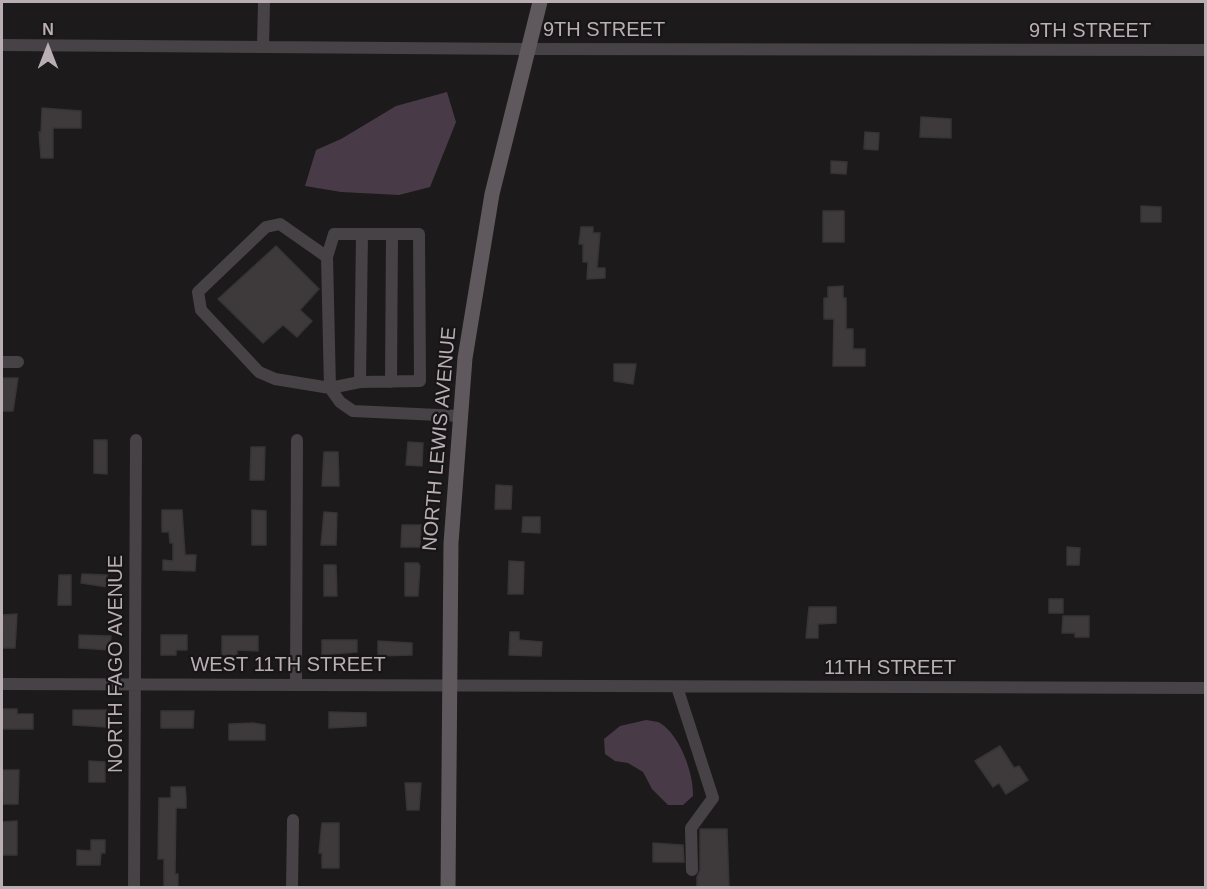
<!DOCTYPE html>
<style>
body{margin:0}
#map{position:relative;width:1207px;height:889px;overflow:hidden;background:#1c1a1a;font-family:Arial,sans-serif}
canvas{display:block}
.frame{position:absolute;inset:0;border:3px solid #baaeb5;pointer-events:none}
.north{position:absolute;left:18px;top:18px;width:60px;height:60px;-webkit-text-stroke:4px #171515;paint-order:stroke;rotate:0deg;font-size:16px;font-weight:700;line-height:24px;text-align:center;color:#baaeb5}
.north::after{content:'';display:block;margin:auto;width:21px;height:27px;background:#baaeb5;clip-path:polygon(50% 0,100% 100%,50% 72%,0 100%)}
</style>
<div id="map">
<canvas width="1207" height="889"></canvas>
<div class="frame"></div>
<div class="north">N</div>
</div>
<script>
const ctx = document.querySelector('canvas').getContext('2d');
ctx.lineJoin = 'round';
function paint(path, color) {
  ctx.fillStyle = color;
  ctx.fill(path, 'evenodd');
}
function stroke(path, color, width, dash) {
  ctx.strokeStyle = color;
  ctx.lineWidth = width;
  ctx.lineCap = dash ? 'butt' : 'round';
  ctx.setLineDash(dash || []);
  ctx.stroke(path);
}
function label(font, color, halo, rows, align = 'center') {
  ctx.font = font + ' Arial,sans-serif';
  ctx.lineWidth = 4.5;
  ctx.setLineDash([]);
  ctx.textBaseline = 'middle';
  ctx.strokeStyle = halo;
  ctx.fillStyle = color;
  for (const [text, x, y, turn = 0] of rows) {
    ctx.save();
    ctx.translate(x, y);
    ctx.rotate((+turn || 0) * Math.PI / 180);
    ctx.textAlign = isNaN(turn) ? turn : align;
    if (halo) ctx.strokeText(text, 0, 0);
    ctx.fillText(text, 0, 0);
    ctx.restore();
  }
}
paint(new Path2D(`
 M 447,92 L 456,122 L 430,187 L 399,195 L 341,192 L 305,186 L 316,150 L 341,139 L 396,106 Z
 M 646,720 C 650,721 657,721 660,723 C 680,735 694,774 693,796 L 683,805 L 668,805 L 652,789 L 643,772 L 628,763 L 615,761 L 605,754 L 604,739 L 620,726 Z`), '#493a48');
const building = new Path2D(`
 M 42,108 L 81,111 L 81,128 L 53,128 L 53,158 L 41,158 L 39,132 L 41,132 Z
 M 921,117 L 951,119 L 951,138 L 920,137 Z
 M 865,132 L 879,133 L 878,150 L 864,149 Z
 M 831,161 L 847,162 L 846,174 L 831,173 Z
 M 1141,206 L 1161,207 L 1161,222 L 1141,222 Z
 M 823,211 L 844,211 L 844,242 L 823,242 Z
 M 581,227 L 593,227 L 593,233 L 600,233 L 597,268 L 605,268 L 605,278 L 587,279 L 588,262 L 583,262 L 583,244 L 579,244 Z
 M 276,246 L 319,289 L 300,310 L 312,321 L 297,337 L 283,325 L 263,343 L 218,299 Z
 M 843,286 L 843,298 L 846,298 L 846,329 L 853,329 L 853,349 L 865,349 L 865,366 L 833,366 L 834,319 L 824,319 L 824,298 L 828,298 L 828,287 Z
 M 614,364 L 636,364 L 633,384 L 614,381 Z
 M 2,378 L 18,378 L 13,411 L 2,411 Z
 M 94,440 L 107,440 L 107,474 L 94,473 Z
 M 408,442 L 423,443 L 422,466 L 406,465 Z
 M 251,447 L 265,447 L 264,480 L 250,480 Z
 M 324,452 L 338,452 L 339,486 L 322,486 Z
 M 496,485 L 512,486 L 511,509 L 495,509 Z
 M 162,510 L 182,510 L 185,555 L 196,555 L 195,571 L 163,570 L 163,560 L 173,561 L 173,543 L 170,543 L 169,532 L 162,532 Z
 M 252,510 L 266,511 L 266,545 L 252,545 Z
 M 324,512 L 337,513 L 336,545 L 321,545 Z
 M 523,517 L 540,517 L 540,533 L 522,532 Z
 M 402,525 L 421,525 L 420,547 L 401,547 Z
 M 1067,547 L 1080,548 L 1079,565 L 1067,565 Z
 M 509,561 L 524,562 L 523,594 L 508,594 Z
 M 405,563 L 418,563 L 420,566 L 418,596 L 405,596 Z
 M 324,565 L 336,565 L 337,596 L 324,596 Z
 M 82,574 L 107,575 L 107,587 L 81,583 Z
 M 59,575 L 71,575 L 71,605 L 58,605 Z
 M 1049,599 L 1063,599 L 1063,613 L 1049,613 Z
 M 809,607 L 836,607 L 836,623 L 818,624 L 818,638 L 806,638 Z
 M 17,614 L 15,648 L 3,648 L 2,615 Z
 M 1063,616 L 1089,616 L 1089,637 L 1075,637 L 1075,633 L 1062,633 Z
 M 510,632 L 519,632 L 519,640 L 542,642 L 541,656 L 509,655 Z
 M 79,635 L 111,636 L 110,650 L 79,648 Z
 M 161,635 L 187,635 L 187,650 L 176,650 L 176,655 L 161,655 Z
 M 222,636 L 258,636 L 258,651 L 237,650 L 237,655 L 222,655 Z
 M 322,640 L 357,640 L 357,652 L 322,655 Z
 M 378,641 L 412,643 L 412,655 L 378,656 Z
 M 2,709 L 17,709 L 17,714 L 33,714 L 33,729 L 2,729 Z
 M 73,710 L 106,710 L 106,727 L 73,725 Z
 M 161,711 L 194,711 L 193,728 L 161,728 Z
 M 329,712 L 366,713 L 366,726 L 329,728 Z
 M 253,723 L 265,725 L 265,740 L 229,740 L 229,724 Z
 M 1000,746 L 1014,768 L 1019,766 L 1028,780 L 1006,794 L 999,783 L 993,787 L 975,761 Z
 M 89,761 L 105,762 L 105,782 L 89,782 Z
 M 2,770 L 19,770 L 18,804 L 3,804 Z
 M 405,783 L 421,783 L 419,810 L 407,810 Z
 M 171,787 L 185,787 L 186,796 L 186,808 L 176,808 L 175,874 L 178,874 L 178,888 L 164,888 L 164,859 L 158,859 L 159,798 L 171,798 Z
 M 17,821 L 17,855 L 2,855 L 2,822 Z
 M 322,823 L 339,823 L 339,868 L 322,868 L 322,853 L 319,853 Z
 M 700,829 L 727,829 L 729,888 L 697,888 L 697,877 L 700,870 Z
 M 91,840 L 105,840 L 105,853 L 101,853 L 100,865 L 77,865 L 77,850 L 91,851 Z
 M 653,843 L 683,845 L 684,862 L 653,862 Z`);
paint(building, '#3e3a3c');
stroke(building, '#373435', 1.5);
stroke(new Path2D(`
 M 2,45 L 528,49 L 1206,50
 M 263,47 L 264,2
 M 334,234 L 419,234 L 420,381 L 360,382 L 330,388 L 327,257 Z
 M 327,257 L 280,224 L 266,227 L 198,292 L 201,310 L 259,372 L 275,379 L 330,388 L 340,402 L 353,411 L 460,416
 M 2,362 L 18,362
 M 360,382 L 362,234
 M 391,382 L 392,234
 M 2,684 L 1206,688
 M 296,684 L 297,440
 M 677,687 L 713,798 L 691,828 L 692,870
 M 134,888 L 136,440
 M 292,888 L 293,820`), '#474245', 12);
stroke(new Path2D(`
 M 448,888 L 451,543 L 465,358 L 492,194 L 540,2`), '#5f585c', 15);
label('20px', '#baaeb5', '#171515', [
 ["9TH STREET",604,30],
 ["9TH STREET",1090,31],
 ["NORTH LEWIS AVENUE",440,439,-85],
 ["NORTH FAGO AVENUE",116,664,-90],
 ["WEST 11TH STREET",288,665],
 ["11TH STREET",890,668]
]);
</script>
